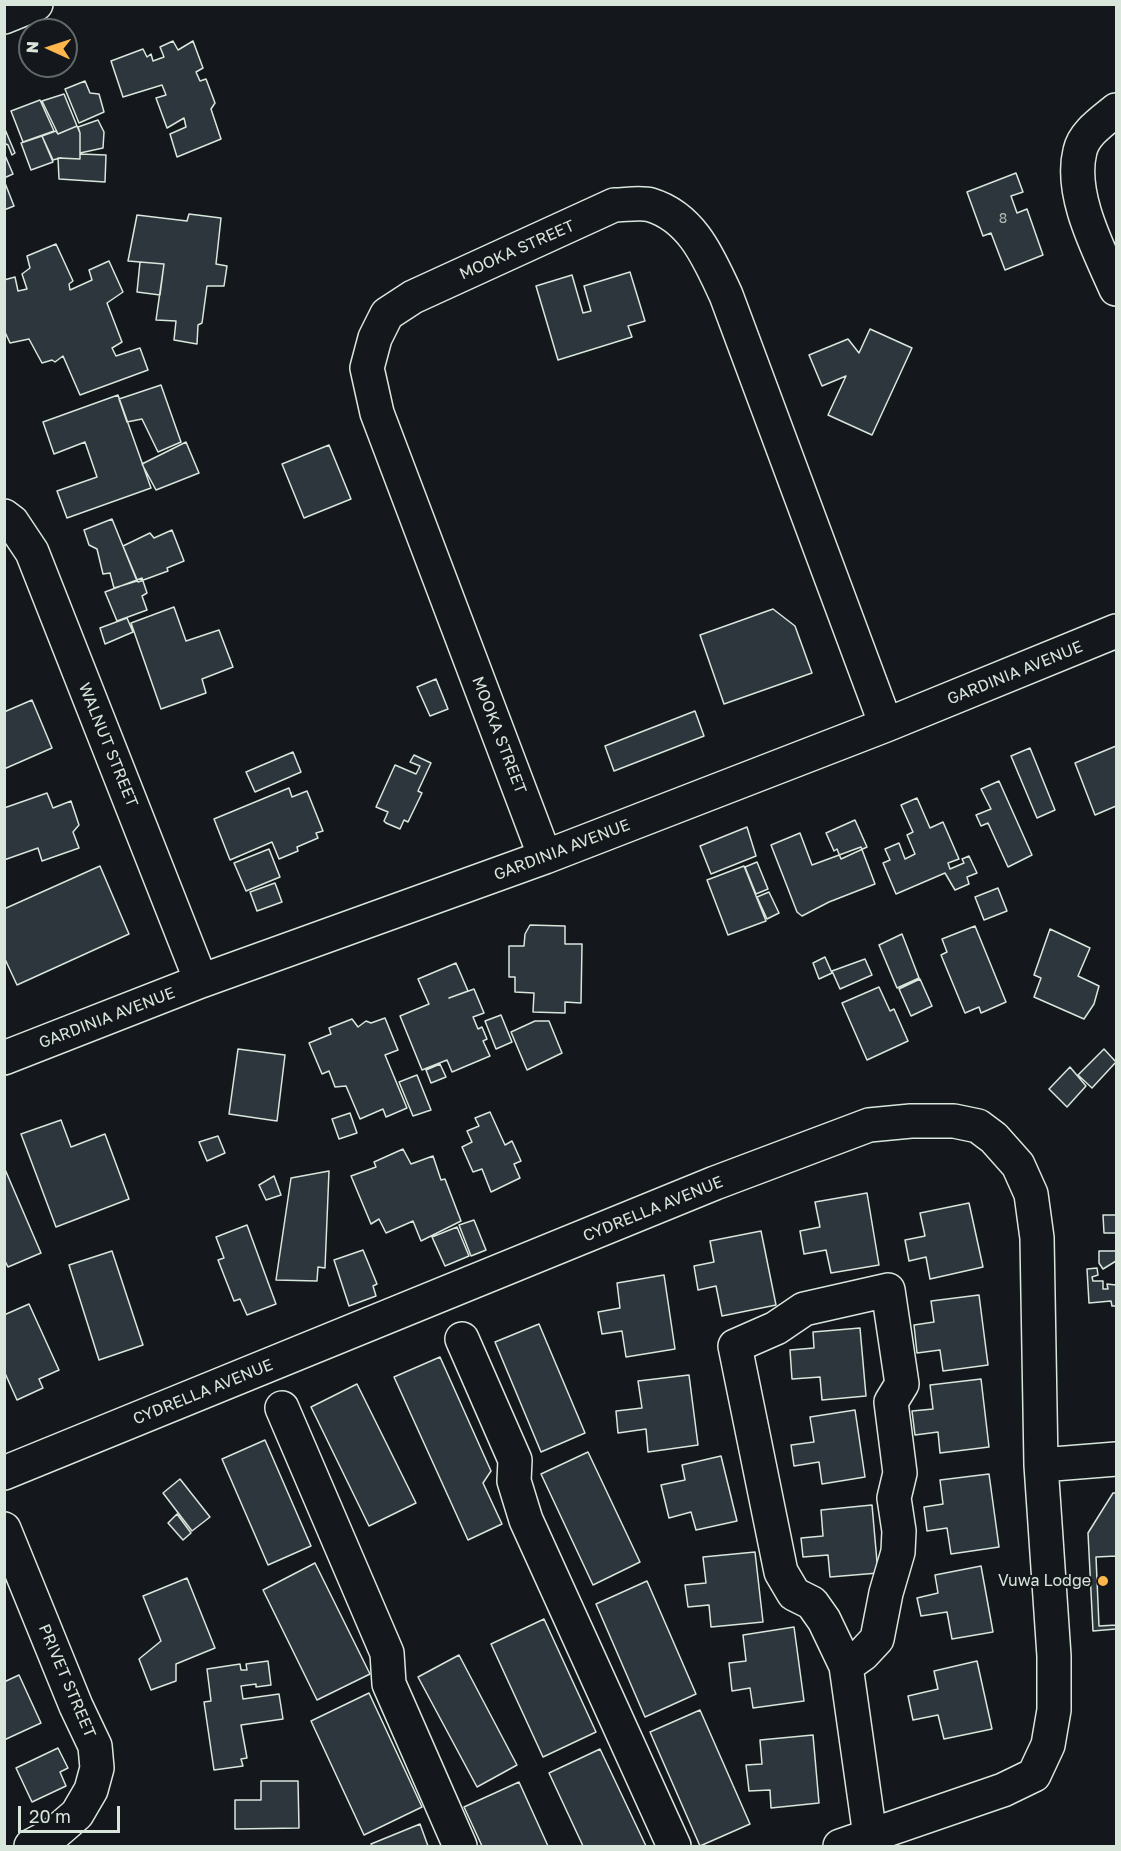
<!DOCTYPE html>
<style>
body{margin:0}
#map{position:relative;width:1121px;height:1851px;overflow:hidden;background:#14181c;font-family:"Golos Text",sans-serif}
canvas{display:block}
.frame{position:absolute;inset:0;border:6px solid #d8e6dc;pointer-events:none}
.north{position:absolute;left:18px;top:18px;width:60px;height:60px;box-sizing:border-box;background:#14181c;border:2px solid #626a69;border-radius:50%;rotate:273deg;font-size:16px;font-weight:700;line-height:24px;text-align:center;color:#d8e6dc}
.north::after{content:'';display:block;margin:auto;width:21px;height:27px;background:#ffb74d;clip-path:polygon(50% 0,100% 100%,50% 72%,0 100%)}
.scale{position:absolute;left:18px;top:1806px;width:102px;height:27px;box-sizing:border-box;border:3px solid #d8e6dc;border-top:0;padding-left:8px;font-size:18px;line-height:21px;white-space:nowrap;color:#d8e6dc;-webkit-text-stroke:4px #14181c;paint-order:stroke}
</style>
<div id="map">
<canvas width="1121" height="1851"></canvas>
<div class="frame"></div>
<div class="north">N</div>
<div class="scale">20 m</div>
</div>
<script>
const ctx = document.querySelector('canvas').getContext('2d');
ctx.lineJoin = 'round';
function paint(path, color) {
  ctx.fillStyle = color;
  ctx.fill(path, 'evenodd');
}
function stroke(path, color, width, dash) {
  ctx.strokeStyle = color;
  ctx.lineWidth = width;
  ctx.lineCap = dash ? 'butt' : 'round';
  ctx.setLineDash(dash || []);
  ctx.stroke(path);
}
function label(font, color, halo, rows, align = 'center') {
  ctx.font = font + ' "Golos Text",sans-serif';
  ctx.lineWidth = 4.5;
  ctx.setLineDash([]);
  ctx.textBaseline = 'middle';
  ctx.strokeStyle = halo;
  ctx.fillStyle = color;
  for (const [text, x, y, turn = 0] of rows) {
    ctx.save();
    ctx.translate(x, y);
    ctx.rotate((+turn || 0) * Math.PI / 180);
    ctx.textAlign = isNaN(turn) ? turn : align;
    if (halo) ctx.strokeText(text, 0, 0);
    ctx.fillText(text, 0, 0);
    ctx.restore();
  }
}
const building = new Path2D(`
 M 173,41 L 178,50 L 193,41 L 203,68 L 196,72 L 200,81 L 206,79 L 215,103 L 211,109 L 221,139 L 177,157 L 170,134 L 186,127 L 184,118 L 167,128 L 156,98 L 166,95 L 162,85 L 123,97 L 111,61 L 143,49 L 147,57 L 151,54 L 153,61 L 164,57 L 160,47 Z
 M 85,81 L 90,93 L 99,94 L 104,112 L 79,123 L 65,89 Z
 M 64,94 L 77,126 L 58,134 L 42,101 Z
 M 40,100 L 54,131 L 23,142 L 11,111 Z
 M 98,120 L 104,132 L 103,148 L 80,153 L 80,133 L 78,127 Z
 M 77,126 L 80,133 L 80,159 L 60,158 L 53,160 L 42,136 L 56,131 L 58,134 Z
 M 4,127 L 15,153 L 12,155 L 8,145 L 4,143 Z
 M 42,136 L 53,162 L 31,170 L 21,143 Z
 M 4,153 L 13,174 L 4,178 Z
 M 80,154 L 106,155 L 105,182 L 59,179 L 58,158 L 80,159 Z
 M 1016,173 L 1023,192 L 1011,196 L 1017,213 L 1027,209 L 1043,255 L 1005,270 L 991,233 L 983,236 L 967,192 Z
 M 5,183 L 14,206 L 4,210 L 4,183 Z
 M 189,214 L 221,218 L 216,264 L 227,266 L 224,286 L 207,286 L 202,323 L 198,325 L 197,344 L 174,340 L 176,321 L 156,320 L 164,264 L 128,261 L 137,215 L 187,221 Z
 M 56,244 L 73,281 L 69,284 L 70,290 L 92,280 L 89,270 L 109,261 L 123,292 L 107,303 L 122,342 L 112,348 L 116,356 L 140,348 L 148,370 L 80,395 L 63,356 L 55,362 L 52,360 L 42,363 L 29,339 L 10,343 L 4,330 L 4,280 L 15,277 L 18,291 L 27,289 L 22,274 L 30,268 L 27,256 Z
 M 140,262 L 164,264 L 160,295 L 137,292 Z
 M 630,272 L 645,321 L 628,326 L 632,337 L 558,360 L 536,286 L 572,275 L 583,313 L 591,311 L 584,286 Z
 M 870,329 L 912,348 L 872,435 L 828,415 L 846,376 L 822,386 L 809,355 L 848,339 L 859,353 Z
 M 161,385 L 181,442 L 158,452 L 142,419 L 127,422 L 119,399 Z
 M 118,395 L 151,488 L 67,518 L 57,491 L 97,477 L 85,442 L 54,454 L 43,422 Z
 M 186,442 L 199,473 L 156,490 L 142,464 Z
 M 329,445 L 351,499 L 304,518 L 282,464 Z
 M 112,519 L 137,581 L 114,588 L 110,573 L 103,574 L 97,549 L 89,545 L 84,530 Z
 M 172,530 L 184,561 L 167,568 L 168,571 L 138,582 L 123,546 L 150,533 L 154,538 Z
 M 142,578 L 147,593 L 142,596 L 147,610 L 117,621 L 105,592 Z
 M 174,607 L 186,641 L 219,630 L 233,667 L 202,679 L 206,693 L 161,709 L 131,623 Z
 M 773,609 L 795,626 L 812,673 L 724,704 L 700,635 Z
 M 127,618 L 133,632 L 105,644 L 100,628 Z
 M 436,679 L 448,709 L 430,716 L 417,687 Z
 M 32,700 L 52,748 L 4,769 L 4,712 Z
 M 695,711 L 704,736 L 614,771 L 605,746 Z
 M 1116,746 L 1116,806 L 1095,815 L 1075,763 Z
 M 1030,748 L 1055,810 L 1037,818 L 1011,756 Z
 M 293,752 L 301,772 L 255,792 L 246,772 Z
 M 414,755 L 431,763 L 418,791 L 422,793 L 408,822 L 404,820 L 400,829 L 386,823 L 384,821 L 388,812 L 376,807 L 395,765 L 416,774 L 420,766 L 410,762 Z
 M 999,781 L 1032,855 L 1008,867 L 988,823 L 981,826 L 976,815 L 991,809 L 981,789 Z
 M 289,788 L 292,797 L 307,791 L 323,831 L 316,833 L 318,838 L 297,847 L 298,851 L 279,859 L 272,842 L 230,860 L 214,819 Z
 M 47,793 L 53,808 L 71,801 L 79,825 L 73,832 L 79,848 L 42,861 L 38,848 L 4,860 L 4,808 Z
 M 917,798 L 930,828 L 943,822 L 959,859 L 948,863 L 950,869 L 964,863 L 962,859 L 969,856 L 977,873 L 967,877 L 969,884 L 955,890 L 945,873 L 896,894 L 883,863 L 890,860 L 885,849 L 899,843 L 905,859 L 915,854 L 907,835 L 913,832 L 901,805 Z
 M 855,820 L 867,847 L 841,859 L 837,849 L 834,851 L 826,833 Z
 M 747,827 L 756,856 L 711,874 L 700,846 Z
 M 800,833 L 812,865 L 861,847 L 875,884 L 829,902 L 802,916 L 797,912 L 771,845 Z
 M 269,849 L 280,877 L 246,891 L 234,863 Z
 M 757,862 L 768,889 L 756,894 L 745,867 Z
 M 100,866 L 129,934 L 17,985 L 4,957 L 4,909 Z
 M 744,866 L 766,921 L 728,935 L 707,880 Z
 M 275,883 L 282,902 L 257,911 L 250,892 Z
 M 998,888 L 1007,911 L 984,920 L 975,897 Z
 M 769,892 L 779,913 L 767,919 L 757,897 Z
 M 530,925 L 565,926 L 565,944 L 582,944 L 581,1003 L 565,1002 L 565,1013 L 533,1012 L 534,993 L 515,992 L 515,977 L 509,977 L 509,946 L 524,946 L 525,934 Z
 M 975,926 L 1006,1002 L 981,1013 L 979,1007 L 965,1013 L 941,955 L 947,952 L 942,939 Z
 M 1050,929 L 1090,948 L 1078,976 L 1099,986 L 1094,1004 L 1084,1019 L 1034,997 L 1041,978 L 1034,975 Z
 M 902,934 L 919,978 L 897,988 L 879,945 Z
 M 825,957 L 832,973 L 819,979 L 813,963 Z
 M 865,959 L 872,975 L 840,989 L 832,971 Z
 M 456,963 L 468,991 L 449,998 L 474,989 L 484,1013 L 473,1017 L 478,1029 L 482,1027 L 487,1039 L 483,1041 L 490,1056 L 452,1072 L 447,1060 L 422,1070 L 400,1016 L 429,1004 L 418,979 Z
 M 920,979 L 932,1006 L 911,1016 L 899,989 Z
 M 879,987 L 890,1011 L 894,1009 L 908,1041 L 867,1060 L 842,1003 Z
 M 501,1015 L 512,1042 L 496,1049 L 485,1021 Z
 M 385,1018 L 398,1050 L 385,1055 L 407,1108 L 386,1117 L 383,1109 L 360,1119 L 346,1086 L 335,1087 L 329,1071 L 322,1074 L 309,1043 L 331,1034 L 329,1028 L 352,1019 L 358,1027 L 366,1021 L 371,1023 Z
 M 535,1021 L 549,1021 L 562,1053 L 527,1070 L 511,1032 Z
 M 238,1049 L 285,1055 L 277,1121 L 229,1114 Z
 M 1104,1049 L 1116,1062 L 1092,1088 L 1078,1075 Z
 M 440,1064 L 446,1077 L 431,1083 L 426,1070 Z
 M 1070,1067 L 1086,1086 L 1067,1107 L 1049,1089 Z
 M 417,1075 L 431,1110 L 413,1116 L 399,1082 Z
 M 490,1112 L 505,1145 L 512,1141 L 521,1161 L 514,1164 L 520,1178 L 491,1192 L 482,1169 L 473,1172 L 462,1147 L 472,1142 L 467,1131 L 479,1126 L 475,1118 Z
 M 350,1113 L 357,1133 L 339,1139 L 332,1119 Z
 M 61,1120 L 71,1147 L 105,1134 L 129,1199 L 56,1227 L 21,1134 Z
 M 218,1136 L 225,1153 L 207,1161 L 199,1142 Z
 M 403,1149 L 411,1164 L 433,1156 L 441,1180 L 445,1179 L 461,1221 L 421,1241 L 413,1221 L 386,1233 L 379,1219 L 371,1224 L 351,1176 L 376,1167 L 374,1162 Z
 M 4,1167 L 41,1253 L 8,1267 L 4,1259 Z
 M 329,1171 L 325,1268 L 318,1267 L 317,1281 L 276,1280 L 291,1178 Z
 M 274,1176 L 281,1195 L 266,1200 L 259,1185 Z
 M 867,1193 L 879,1265 L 831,1273 L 826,1250 L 804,1254 L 800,1231 L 820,1227 L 815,1202 Z
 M 969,1203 L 983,1267 L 930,1279 L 926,1257 L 909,1261 L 905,1240 L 925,1236 L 920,1213 Z
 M 1103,1215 L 1116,1215 L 1116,1233 L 1104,1233 Z
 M 474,1220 L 486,1250 L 471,1256 L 459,1225 Z
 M 247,1225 L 276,1304 L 247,1315 L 240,1299 L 234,1301 L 218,1260 L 224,1258 L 216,1237 Z
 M 457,1227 L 469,1256 L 445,1266 L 432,1237 Z
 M 761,1231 L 776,1305 L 722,1316 L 716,1286 L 698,1290 L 694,1266 L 714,1262 L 710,1241 Z
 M 363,1250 L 377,1284 L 373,1286 L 376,1296 L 349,1306 L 334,1260 Z
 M 112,1251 L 143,1345 L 99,1360 L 69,1265 Z
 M 1099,1251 L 1116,1251 L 1116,1261 L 1103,1269 L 1099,1263 Z
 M 1097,1268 L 1098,1275 L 1092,1277 L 1093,1281 L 1103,1281 L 1103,1289 L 1108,1289 L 1107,1284 L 1116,1285 L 1116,1306 L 1112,1306 L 1111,1301 L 1089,1303 L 1087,1269 Z
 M 664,1275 L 675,1349 L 626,1357 L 622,1331 L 602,1334 L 598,1312 L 620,1308 L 617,1283 Z
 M 979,1295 L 988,1365 L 943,1371 L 940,1350 L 917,1353 L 914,1325 L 934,1322 L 931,1301 Z
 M 29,1304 L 59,1370 L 39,1379 L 43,1388 L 17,1400 L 4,1371 L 4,1315 Z
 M 539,1324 L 585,1433 L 541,1452 L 495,1342 Z
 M 860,1328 L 866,1396 L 822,1400 L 820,1377 L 792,1379 L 790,1350 L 814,1348 L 813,1332 Z
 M 440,1357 L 491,1471 L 483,1483 L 502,1524 L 468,1540 L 394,1377 Z
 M 689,1375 L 698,1445 L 648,1452 L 646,1429 L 618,1433 L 616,1411 L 642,1408 L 638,1381 Z
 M 981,1379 L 989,1447 L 940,1453 L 938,1432 L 915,1435 L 912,1411 L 933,1409 L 930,1385 Z
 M 357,1384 L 416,1503 L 369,1526 L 311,1407 Z
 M 855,1410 L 865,1477 L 822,1484 L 819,1462 L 794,1466 L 791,1445 L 814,1442 L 810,1417 Z
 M 265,1440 L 311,1546 L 268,1565 L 222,1459 Z
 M 588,1452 L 640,1562 L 593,1585 L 541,1474 Z
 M 721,1456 L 737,1521 L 696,1530 L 691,1512 L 669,1518 L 661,1485 L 685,1480 L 682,1465 Z
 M 989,1474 L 999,1547 L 951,1554 L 947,1528 L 927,1531 L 924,1507 L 943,1504 L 940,1480 Z
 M 180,1479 L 210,1517 L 192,1531 L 163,1493 Z
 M 1113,1493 L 1116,1493 L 1116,1629 L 1093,1631 L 1088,1533 Z
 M 872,1505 L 878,1573 L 830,1577 L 828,1555 L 803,1557 L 801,1538 L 823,1536 L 821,1510 Z
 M 177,1514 L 191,1533 L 183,1540 L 168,1523 Z
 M 755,1552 L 763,1622 L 711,1627 L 709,1605 L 688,1607 L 685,1585 L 706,1583 L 703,1557 Z
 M 1116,1556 L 1116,1625 L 1099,1626 L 1096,1557 Z
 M 315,1563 L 370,1674 L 317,1700 L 263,1590 Z
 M 981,1566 L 993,1632 L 952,1639 L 947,1612 L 921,1616 L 917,1598 L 938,1593 L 935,1575 Z
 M 187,1578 L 215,1648 L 176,1664 L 176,1681 L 151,1690 L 139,1659 L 161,1641 L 143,1596 Z
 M 647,1581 L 696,1694 L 645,1717 L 596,1604 Z
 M 544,1619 L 596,1732 L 543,1757 L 491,1644 Z
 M 794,1627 L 804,1701 L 753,1708 L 750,1688 L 732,1691 L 729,1663 L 746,1661 L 743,1635 Z
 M 459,1655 L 517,1765 L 477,1787 L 418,1677 Z
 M 268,1661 L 271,1685 L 256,1687 L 256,1684 L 241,1686 L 243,1699 L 279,1694 L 283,1719 L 241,1725 L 247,1758 L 241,1759 L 243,1766 L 214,1770 L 204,1702 L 211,1701 L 207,1669 L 240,1664 L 241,1670 L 247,1670 L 246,1664 Z
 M 977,1661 L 992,1729 L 944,1739 L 938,1715 L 913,1720 L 908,1696 L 938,1689 L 934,1671 Z
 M 19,1675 L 41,1723 L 4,1740 L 4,1682 Z
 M 369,1693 L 422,1807 L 364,1835 L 311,1721 Z
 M 700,1710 L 750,1824 L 700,1846 L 650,1732 Z
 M 813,1735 L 819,1803 L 771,1808 L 770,1790 L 749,1791 L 746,1765 L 762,1764 L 760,1740 Z
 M 58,1748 L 68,1768 L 60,1772 L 66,1786 L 32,1802 L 16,1768 Z
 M 600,1749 L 646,1846 L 583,1846 L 549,1773 Z
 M 261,1781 L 298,1781 L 299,1828 L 235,1829 L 235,1800 L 261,1800 Z
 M 519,1782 L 548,1846 L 482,1846 L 464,1807 Z
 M 420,1824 L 428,1846 L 372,1846 L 371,1844 Z`);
paint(building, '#2c363c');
stroke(building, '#d8e6dc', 1.5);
const minor = new Path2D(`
 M 4,17 L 36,4
 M 1116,110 C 1103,121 1084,133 1080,151 C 1069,195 1099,250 1116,289
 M 4,516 L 12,522 L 32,552 L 201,981
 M 545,857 L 377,413 L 367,368 L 375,338 L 387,314 L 413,297 L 614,205 C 625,205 641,202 651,205 C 693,218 709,259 726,295 L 886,725
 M 4,1058 L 201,981 L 545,857 L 886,725 L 1116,631
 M 462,1339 L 515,1460 L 514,1481 L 526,1520 L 674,1846
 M 282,1408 L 387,1653 L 389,1684 L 460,1846
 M 1041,1465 L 1116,1459
 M 4,1473 L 715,1183 L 869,1125 L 911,1121 L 954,1121 L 978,1126 L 994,1138 L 1018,1165 L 1031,1194 L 1037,1238 L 1041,1465 L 1054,1656 L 1054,1710 L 1048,1745 L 1034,1775 L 1003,1790 L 840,1846
 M 4,1529 L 76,1706 L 95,1746 L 97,1768 L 91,1790 L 77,1814 L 54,1834 L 31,1846
 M 846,1666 L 863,1654 L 877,1639 L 886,1593 L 898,1552 L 899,1531 L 894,1498 L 900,1473 L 891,1402 L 902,1384 L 888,1290 L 804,1309 L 776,1328 L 735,1346 L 781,1572 L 794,1594 L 812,1603 L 824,1620 L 846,1666 L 870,1836`);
stroke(minor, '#d8e6dc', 36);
stroke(minor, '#14181c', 33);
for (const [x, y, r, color] of [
 [1103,1581,6,"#ffb74d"]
]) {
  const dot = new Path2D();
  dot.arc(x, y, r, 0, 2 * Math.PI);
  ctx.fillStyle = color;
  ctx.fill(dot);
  stroke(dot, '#14181c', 2);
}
label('14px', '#adbab4', null, [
 ["8",1003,219]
]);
label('16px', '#d8e6dc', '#14181c', [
 ["MOOKA STREET",517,250,-24],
 ["GARDINIA AVENUE",1015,673,-22],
 ["MOOKA STREET",499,735,69],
 ["WALNUT STREET",108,745,68],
 ["GARDINIA AVENUE",562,850,-21],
 ["GARDINIA AVENUE",107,1018,-21],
 ["CYDRELLA AVENUE",653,1209,-22],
 ["CYDRELLA AVENUE",203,1392,-22],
 ["PRIVET STREET",67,1681,67]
]);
label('16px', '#d8e6dc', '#14181c', [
 ["Vuwa Lodge",1091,1581]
], 'right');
</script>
